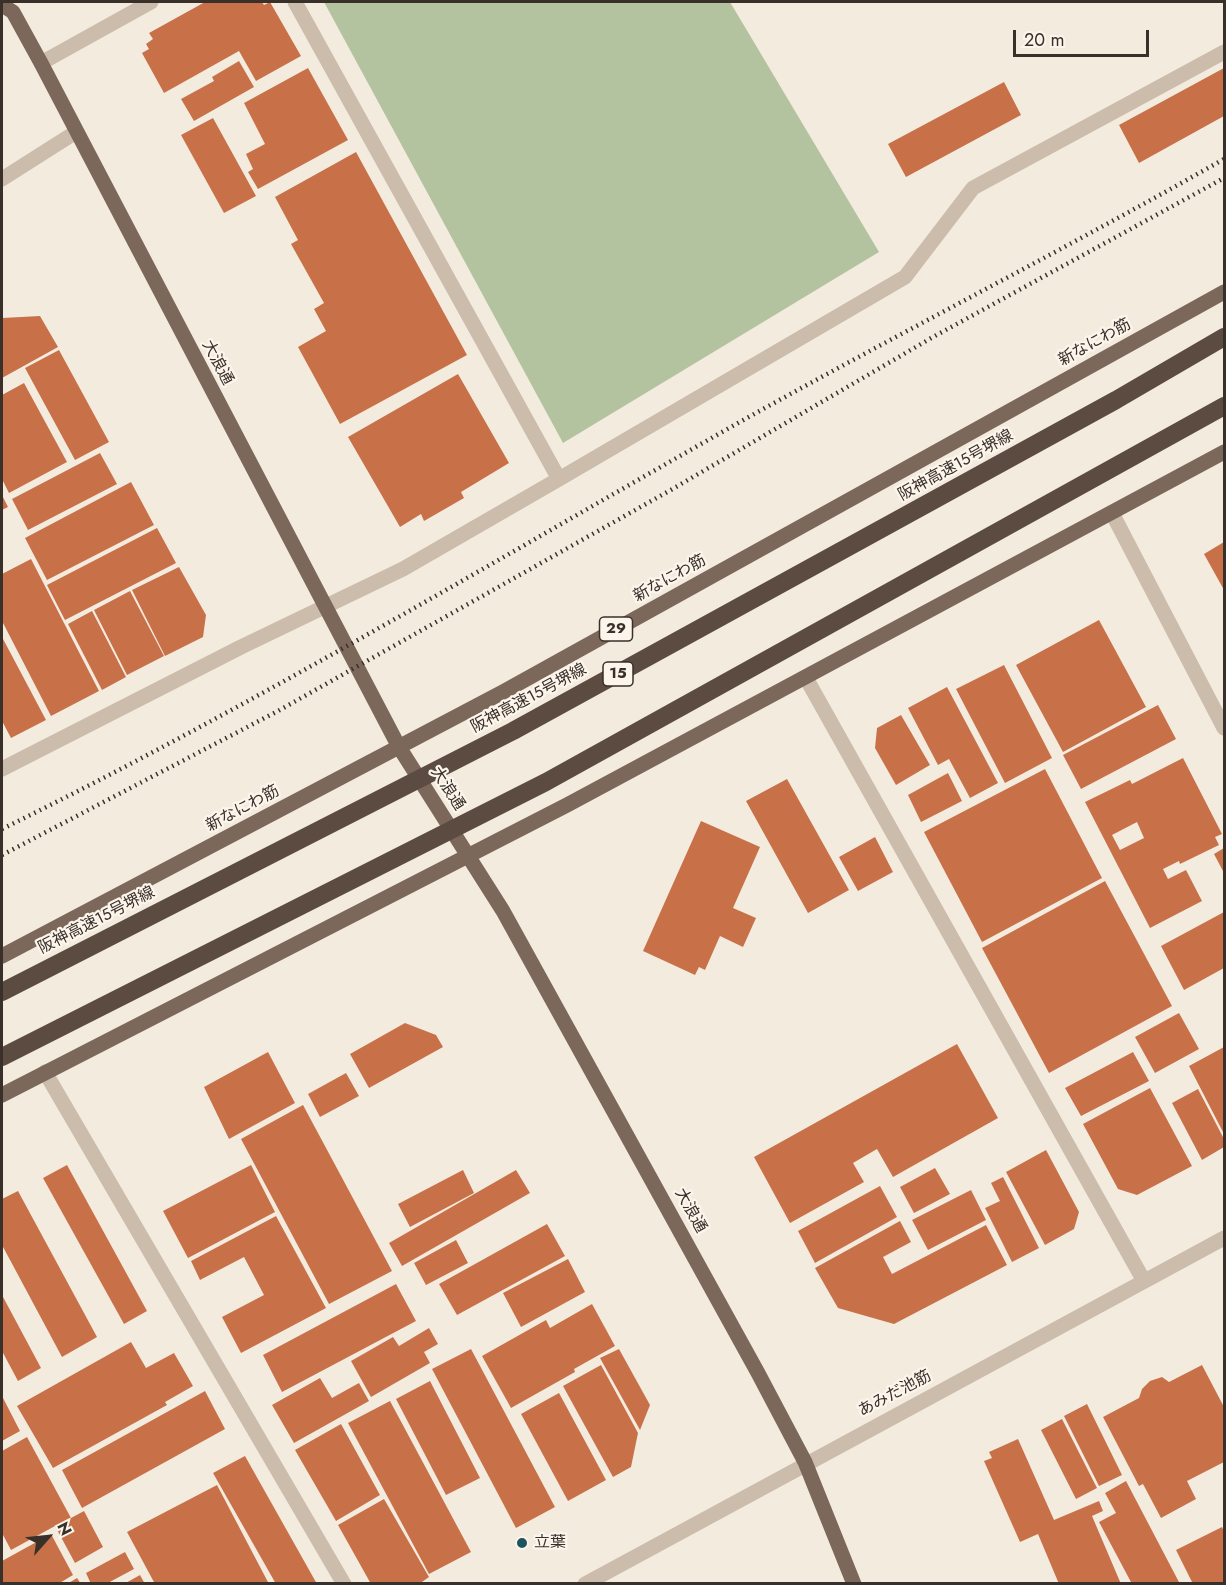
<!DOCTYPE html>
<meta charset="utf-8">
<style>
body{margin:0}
#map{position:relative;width:1226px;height:1585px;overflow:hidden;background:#f4ebdf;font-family:Jost,sans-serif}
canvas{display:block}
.frame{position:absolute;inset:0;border:3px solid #3a302a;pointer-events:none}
.north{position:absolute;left:18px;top:1507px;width:60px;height:60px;-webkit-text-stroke:4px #fbf5ec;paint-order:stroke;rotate:63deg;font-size:16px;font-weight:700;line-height:24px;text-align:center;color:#3a302a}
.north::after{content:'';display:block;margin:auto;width:21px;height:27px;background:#3a302a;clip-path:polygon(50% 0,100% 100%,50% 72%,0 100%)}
.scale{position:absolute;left:1013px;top:30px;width:136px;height:27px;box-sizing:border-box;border:3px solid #3a302a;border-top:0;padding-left:8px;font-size:18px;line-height:21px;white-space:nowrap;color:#3a302a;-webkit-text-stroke:4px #fbf5ec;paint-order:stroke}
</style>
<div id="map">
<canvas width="1226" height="1585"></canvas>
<div class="frame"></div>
<div class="north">N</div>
<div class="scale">20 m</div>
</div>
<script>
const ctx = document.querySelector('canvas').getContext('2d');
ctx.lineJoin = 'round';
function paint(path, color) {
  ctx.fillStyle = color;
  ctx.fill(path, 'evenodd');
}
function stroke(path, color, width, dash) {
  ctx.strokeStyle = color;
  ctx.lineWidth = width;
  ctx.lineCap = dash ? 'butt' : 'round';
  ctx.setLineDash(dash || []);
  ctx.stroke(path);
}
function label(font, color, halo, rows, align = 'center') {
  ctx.font = font + ' Jost,"Noto Sans JP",sans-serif';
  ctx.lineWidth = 4.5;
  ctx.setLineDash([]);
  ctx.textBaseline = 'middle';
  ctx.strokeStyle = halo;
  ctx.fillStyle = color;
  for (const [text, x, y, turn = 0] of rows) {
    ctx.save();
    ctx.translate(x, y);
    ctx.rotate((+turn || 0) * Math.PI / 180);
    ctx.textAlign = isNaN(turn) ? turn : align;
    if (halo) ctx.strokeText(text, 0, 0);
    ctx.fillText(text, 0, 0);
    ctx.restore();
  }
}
paint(new Path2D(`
 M 324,2 L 730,2 L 879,252 L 563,443 Z`), '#b4c39f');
paint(new Path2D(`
 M 205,2 L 262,2 L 264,5 L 270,2 L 301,56 L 256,81 L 239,51 L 164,93 L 142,53 L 149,49 L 146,44 L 153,39 L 149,33 Z
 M 239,61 L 254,87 L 194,121 L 181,99 L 214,81 L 212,77 Z
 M 308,68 L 348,140 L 258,189 L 248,172 L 253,169 L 246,154 L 265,144 L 244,103 Z
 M 1224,68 L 1224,116 L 1139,163 L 1119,125 Z
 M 1004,82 L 1021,115 L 906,177 L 888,144 Z
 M 213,118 L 256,196 L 224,213 L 181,135 Z
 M 356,152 L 467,355 L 340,424 L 298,347 L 326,331 L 314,309 L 324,303 L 291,244 L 298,240 L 275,197 Z
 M 40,316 L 58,347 L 2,378 L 2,318 Z
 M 59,350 L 109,442 L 75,460 L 25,368 Z
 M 458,374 L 509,463 L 461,492 L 464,498 L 424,521 L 421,514 L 400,527 L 348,437 Z
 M 24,383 L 67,462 L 9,493 L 2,479 L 2,395 Z
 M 100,453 L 117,484 L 28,530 L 12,499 Z
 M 131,482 L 154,525 L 47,580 L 25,538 Z
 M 2,495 L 8,507 L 2,510 Z
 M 157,528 L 176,563 L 65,620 L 47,585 Z
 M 1224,542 L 1224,590 L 1204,554 Z
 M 31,559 L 99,691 L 51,716 L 2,621 L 2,574 Z
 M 179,567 L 206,615 L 203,637 L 165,656 L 132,590 Z
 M 130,591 L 164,656 L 127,675 L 94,610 Z
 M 92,611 L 126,677 L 102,690 L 68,624 Z
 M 1099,620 L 1146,707 L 1063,752 L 1016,665 Z
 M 2,637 L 46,720 L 11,738 L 2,721 Z
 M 1004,665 L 1052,758 L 1005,783 L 956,689 Z
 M 947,687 L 998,783 L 970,798 L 949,759 L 938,765 L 908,708 Z
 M 1158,705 L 1176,739 L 1081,789 L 1063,755 Z
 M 901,715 L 930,765 L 896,785 L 875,748 L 877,728 Z
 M 1183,758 L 1222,834 L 1215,837 L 1219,845 L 1180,864 L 1179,861 L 1163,869 L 1168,879 L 1186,870 L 1202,901 L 1150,928 L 1085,802 L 1130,780 L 1132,784 ZM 1137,822 L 1144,838 L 1120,850 L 1112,835 Z
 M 1045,769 L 1102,878 L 982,942 L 924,832 Z
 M 948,773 L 962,801 L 921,822 L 908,795 Z
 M 787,779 L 849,890 L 808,913 L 746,801 Z
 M 701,821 L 760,847 L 733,908 L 756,918 L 743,947 L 720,936 L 705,970 L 699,967 L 695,975 L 643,951 Z
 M 875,837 L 893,872 L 858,891 L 839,857 Z
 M 1224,848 L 1224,873 L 1214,854 Z
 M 1105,881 L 1172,1006 L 1049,1073 L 982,948 Z
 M 1224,912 L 1224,968 L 1184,990 L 1161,946 Z
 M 1179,1013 L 1199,1049 L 1155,1073 L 1135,1037 Z
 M 405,1023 L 436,1035 L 443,1047 L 369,1088 L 350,1054 Z
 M 957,1044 L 998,1118 L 893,1177 L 877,1149 L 853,1163 L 864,1182 L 790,1223 L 754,1157 Z
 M 1224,1047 L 1224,1134 L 1189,1066 Z
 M 268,1052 L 295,1103 L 229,1139 L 204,1087 Z
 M 1133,1052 L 1149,1081 L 1081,1116 L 1065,1088 Z
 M 346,1073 L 359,1096 L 320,1117 L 308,1094 Z
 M 1150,1088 L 1192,1166 L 1137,1195 L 1118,1189 L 1083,1124 Z
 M 1198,1089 L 1224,1139 L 1224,1147 L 1202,1160 L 1172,1103 Z
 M 303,1105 L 392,1271 L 329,1304 L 241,1139 Z
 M 1046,1150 L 1079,1212 L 1074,1229 L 1045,1245 L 1006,1172 Z
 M 67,1165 L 147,1311 L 124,1324 L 43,1178 Z
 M 251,1165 L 275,1212 L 188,1258 L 163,1211 Z
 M 935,1168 L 950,1194 L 914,1213 L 900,1187 Z
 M 463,1170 L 474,1193 L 410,1227 L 398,1204 Z
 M 516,1170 L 530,1193 L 402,1266 L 389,1243 Z
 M 1003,1177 L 1039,1248 L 1012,1262 L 985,1208 L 1000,1201 L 991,1183 Z
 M 880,1186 L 897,1217 L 815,1263 L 798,1231 Z
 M 971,1190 L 986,1220 L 928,1250 L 912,1220 Z
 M 18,1191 L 97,1337 L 62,1357 L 2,1245 L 2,1199 Z
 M 276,1216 L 326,1308 L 241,1353 L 222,1317 L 264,1295 L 244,1257 L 200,1280 L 191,1261 Z
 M 900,1221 L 911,1242 L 883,1257 L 892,1274 L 986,1225 L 1007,1265 L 894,1324 L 838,1308 L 815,1268 Z
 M 547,1224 L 565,1256 L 457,1315 L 439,1284 Z
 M 456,1240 L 468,1263 L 426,1285 L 414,1263 Z
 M 568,1259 L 585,1292 L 521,1327 L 503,1293 Z
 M 396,1284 L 416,1321 L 282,1392 L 263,1355 Z
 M 2,1295 L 41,1368 L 18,1381 L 2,1351 Z
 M 592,1304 L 615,1346 L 574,1369 L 575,1372 L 511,1408 L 482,1356 L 546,1320 L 550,1328 Z
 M 429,1328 L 438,1344 L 424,1352 L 430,1363 L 371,1397 L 351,1361 L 393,1337 L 399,1346 Z
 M 131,1342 L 146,1368 L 174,1353 L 193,1386 L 165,1402 L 167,1405 L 53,1468 L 17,1406 Z
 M 471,1349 L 555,1507 L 516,1528 L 432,1369 Z
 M 619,1349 L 650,1405 L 640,1430 L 600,1358 Z
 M 601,1365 L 638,1433 L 631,1467 L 613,1477 L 563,1386 Z
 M 1202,1365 L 1224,1407 L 1224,1462 L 1187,1481 L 1196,1499 L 1161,1518 L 1143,1484 L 1139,1486 L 1103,1417 L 1139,1398 L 1142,1389 L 1150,1381 L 1162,1377 L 1169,1382 Z
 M 320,1378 L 332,1398 L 359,1383 L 369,1401 L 294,1443 L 272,1405 Z
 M 430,1381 L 480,1478 L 446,1495 L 396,1399 Z
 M 205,1391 L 225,1429 L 82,1508 L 62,1470 Z
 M 559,1393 L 606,1480 L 568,1501 L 521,1414 Z
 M 2,1396 L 20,1431 L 2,1441 Z
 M 390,1401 L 471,1552 L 429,1574 L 348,1423 Z
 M 1087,1404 L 1122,1475 L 1099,1486 L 1064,1416 Z
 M 1062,1419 L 1097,1488 L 1076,1499 L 1041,1430 Z
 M 341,1424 L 380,1495 L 336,1521 L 295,1450 Z
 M 27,1437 L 71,1518 L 84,1511 L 103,1547 L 75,1563 L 55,1526 L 11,1550 L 2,1533 L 2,1451 Z
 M 1018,1439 L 1054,1520 L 1099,1501 L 1103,1511 L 1092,1516 L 1121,1584 L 1059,1584 L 1038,1534 L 1020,1542 L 984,1461 L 992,1458 L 989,1452 Z
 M 245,1456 L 317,1584 L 276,1584 L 213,1473 Z
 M 1126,1481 L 1180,1584 L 1132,1584 L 1099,1522 L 1116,1513 L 1105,1493 Z
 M 217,1485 L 269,1584 L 155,1584 L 127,1532 Z
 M 384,1499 L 429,1577 L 419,1584 L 371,1584 L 338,1525 Z
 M 1222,1527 L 1224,1532 L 1224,1584 L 1193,1584 L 1176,1550 Z
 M 51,1534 L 73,1575 L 58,1584 L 2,1584 L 2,1561 Z
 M 125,1552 L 134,1569 L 106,1584 L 91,1584 L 86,1573 Z
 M 140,1575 L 145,1584 L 124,1584 Z
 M 77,1578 L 81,1584 L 67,1584 Z`), '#c87149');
stroke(new Path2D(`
 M 295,2 L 559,479
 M 41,63 L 151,2
 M 2,179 L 76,132
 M 1112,513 L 1224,728
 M 806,678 L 1144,1281
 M 2,769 L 241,647 L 403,569 L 559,479 L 905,277 L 973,188 L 1224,52
 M 45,1072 L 344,1584
 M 585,1584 L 1224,1238`), '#ccbcab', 15);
stroke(new Path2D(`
 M 2,5 L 13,12 L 41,63 L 399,747 L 503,911 L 758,1373 L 805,1462 L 854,1584
 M 2,956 L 503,692 L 1224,292
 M 2,1095 L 567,805 L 1224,452`), '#7c685b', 15);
stroke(new Path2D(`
 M 2,829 C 253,706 494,561 738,423 C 899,333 1064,250 1224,159
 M 2,855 L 278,711 L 669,491 L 933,337 L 1224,178`), '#3a302a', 4.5, [1.5, 4.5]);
stroke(new Path2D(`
 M 2,992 L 513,731 L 1116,400 L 1224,337
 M 2,1057 L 546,782 L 1224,406`), '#5b4b41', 18);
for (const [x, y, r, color] of [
 [522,1543,6,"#1e545d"]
]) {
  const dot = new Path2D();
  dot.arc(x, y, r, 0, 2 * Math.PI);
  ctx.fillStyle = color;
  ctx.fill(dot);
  stroke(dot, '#fbf5ec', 2);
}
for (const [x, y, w] of [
 [616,629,33],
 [618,674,30]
]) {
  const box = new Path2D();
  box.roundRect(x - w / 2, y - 12, w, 24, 4.5);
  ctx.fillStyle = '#fbf5ec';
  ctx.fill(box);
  stroke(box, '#3a302a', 1.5);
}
label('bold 15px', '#3a302a', null, [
 ["29",616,629],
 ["15",618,674]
]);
label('16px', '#3a302a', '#fbf5ec', [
 ["新なにわ筋",1095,343,-29],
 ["大浪通",217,363,62],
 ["阪神高速15号堺線",956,466,-29],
 ["新なにわ筋",670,579,-29],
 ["阪神高速15号堺線",529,699,-28],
 ["大浪通",447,789,57],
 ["新なにわ筋",243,809,-28],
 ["阪神高速15号堺線",97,921,-27],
 ["大浪通",690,1211,61],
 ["あみだ池筋",895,1394,-28]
]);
label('16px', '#3a302a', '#fbf5ec', [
 ["立葉",534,1543]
], 'left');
</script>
